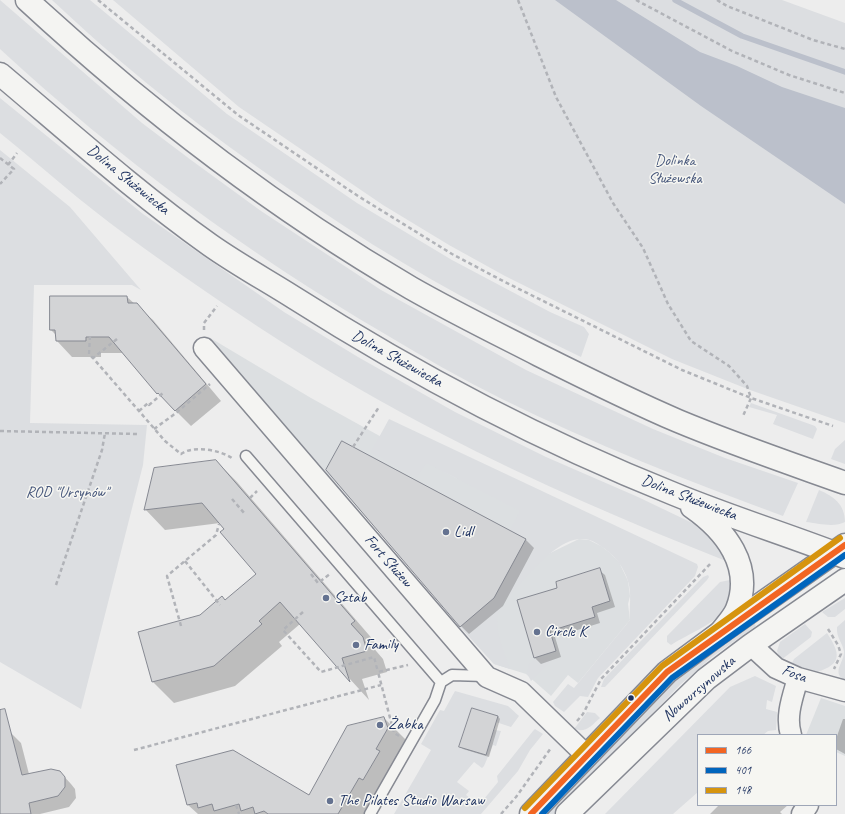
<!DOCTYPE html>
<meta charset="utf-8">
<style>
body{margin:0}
#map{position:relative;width:845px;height:814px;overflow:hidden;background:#ededed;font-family:Caveat,sans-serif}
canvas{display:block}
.legend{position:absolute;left:697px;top:734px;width:140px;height:72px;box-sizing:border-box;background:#f6f6f2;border:1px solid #9ea6b7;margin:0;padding:5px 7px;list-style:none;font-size:12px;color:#1b2f5e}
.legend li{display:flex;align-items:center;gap:8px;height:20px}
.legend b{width:20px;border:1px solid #9ea6b7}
</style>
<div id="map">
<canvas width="845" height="814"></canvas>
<ul class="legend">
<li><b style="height:5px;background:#f26522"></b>166</li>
<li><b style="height:5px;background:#0065bd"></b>401</li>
<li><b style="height:5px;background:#d6940e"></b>148</li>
</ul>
</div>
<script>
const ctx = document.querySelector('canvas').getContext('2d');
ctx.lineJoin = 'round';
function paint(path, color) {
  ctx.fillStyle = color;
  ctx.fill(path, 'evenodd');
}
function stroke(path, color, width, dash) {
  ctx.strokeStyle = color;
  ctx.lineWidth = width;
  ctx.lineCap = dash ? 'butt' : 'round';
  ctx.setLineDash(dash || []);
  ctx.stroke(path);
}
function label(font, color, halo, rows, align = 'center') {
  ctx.font = font + ' Caveat,sans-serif';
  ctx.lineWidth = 3;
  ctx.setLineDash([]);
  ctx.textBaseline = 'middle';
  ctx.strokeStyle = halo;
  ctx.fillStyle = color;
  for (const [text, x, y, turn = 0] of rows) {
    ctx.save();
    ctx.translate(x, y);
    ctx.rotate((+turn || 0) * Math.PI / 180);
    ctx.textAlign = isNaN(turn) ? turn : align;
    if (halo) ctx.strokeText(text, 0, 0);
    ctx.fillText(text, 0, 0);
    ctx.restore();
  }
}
paint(new Path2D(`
 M 207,336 L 311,398 L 452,476 L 565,529 L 546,555 L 579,539 L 589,540 L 601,546 L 610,553 L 619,562 L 628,581 L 630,596 L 628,604 L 630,620 L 578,683 L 568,675 L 551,696 L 526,674 L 494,664 Z
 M 821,698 L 845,706 L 845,756 L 836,752 L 836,735 L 806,735 Z`), '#dcdfe1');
paint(new Path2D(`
 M 0,0 L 142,123 L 191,160 L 261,211 L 381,290 L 526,370 L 653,429 L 725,458 L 798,483 L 783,516 C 688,481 593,444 502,399 C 462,379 423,357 385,334 C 247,253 118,158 0,49 Z
 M 52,0 L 90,0 L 227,114 L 357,203 L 452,260 L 550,312 L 584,327 L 589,334 L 581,357 C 500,318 420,276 344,226 C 267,175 190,121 119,60 C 96,41 74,20 52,0 Z
 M 113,0 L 782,0 L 845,23 L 845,423 L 750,390 L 672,359 L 505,276 L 449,245 L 383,205 L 239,107 Z
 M 0,98 L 143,214 L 284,312 L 358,357 L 455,412 L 546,457 L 638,497 L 709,531 L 731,561 L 726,561 C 630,523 534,482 442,434 C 332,378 226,308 126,235 C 82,203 42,167 0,133 Z
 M 0,150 L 70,207 L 141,290 L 132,285 L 34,285 L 30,423 L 147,425 L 143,465 L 81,709 L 0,662 Z
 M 751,403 L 815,426 L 817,429 L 813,439 L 773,424 L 777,415 L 749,407 Z
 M 389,419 L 697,564 L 698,567 L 695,576 L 598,678 L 588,697 L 580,696 L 564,712 L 555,706 L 553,702 L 568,684 L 574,688 L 630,620 C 629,607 632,594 628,581 C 624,568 616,557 605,549 C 599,545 592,539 583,539 C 561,538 540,563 526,577 C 516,589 501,600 498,616 C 495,633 505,653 510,669 L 494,664 L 460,627 L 494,598 L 529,535 L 527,534 L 524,538 L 510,530 L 520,511 L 426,463 L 416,478 L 371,452 Z
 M 845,440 L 845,464 L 831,459 L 835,449 Z
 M 819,490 C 833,496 845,504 845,522 C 834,528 817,523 806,522 Z
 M 708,575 L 709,577 L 707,580 L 605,687 L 601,687 L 604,679 L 703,577 Z
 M 735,579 C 732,621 701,626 671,645 L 667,642 L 667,636 L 720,582 Z
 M 845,598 L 845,609 L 835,617 L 828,617 L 822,612 Z
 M 845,620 L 845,681 C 831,672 844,663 844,652 C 843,643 836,638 837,627 Z
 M 753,621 L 756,626 L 712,657 L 680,685 L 554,814 L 544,814 L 668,685 Z
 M 805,624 L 812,632 L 811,637 L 781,660 L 777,651 L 780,642 Z
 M 827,633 C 840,653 843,664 817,672 L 791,665 L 794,659 Z
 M 546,657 L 552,660 L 531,681 L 527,673 L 529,664 L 536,659 Z
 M 755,676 L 776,686 L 772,702 L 767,700 L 766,709 L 777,712 L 776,730 L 768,731 L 763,735 L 698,735 L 698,792 L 673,814 L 605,814 L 730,687 Z
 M 455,691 L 508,706 L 519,716 L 511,727 L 496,722 L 498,716 L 472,708 L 459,747 L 486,755 L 494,730 L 501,731 L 496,746 L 493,745 L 484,766 L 482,768 L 474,762 L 457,782 L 469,791 L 466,795 L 479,805 L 498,782 L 497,776 L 533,731 L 535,729 L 543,734 L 530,750 L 518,771 L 481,814 L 394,814 L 431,750 L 421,744 L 440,710 L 444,711 Z
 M 587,712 L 595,713 L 600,718 C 591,726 586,733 574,729 Z`), '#dcdee1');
paint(new Path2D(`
 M 555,0 L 616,0 L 700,52 L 737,66 L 782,87 L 845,108 L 845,204 L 701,106 Z`), '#bbc0cb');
paint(new Path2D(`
 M 127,297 L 153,320 L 221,401 L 191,426 L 158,393 L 124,353 L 101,353 L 101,357 L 72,357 L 57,341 L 56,335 L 51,330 Z
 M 342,442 L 526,540 L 534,548 L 503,606 L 469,634 L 461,626 Z
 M 216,461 L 237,482 L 375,642 L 371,645 L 383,659 L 387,672 L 362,679 L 369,700 L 300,624 L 279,642 L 282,646 L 235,686 L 174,703 L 153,682 L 139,633 L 200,616 L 225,601 L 258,574 L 220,523 L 165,530 L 145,509 Z
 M 599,570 L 605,575 L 615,607 L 597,613 L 600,623 L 555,637 L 561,657 L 541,664 L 535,658 L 518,601 L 559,588 Z
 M 498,716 L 500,719 L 489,757 L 463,749 L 460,746 Z
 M 384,718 L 405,739 L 408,750 L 397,769 L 400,773 L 384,800 L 380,798 L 371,814 L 198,814 L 188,805 L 178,766 L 310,796 Z
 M 843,719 L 845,719 L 845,754 L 836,749 L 836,739 Z
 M 0,725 L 10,732 L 21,743 L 29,774 L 60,772 L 71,784 L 75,789 L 76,798 L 69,807 L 40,814 L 0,814 Z
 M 719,805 L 788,805 L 780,812 L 782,814 L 710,814 Z`), '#0003');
stroke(new Path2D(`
 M 675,0 L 742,36 L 845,72`), '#bbc0cb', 5.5);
const building = new Path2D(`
 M 50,296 L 127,296 L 128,303 L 137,303 L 206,384 L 175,411 L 158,393 L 157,394 L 109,337 L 86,337 L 86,341 L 56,341 L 55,330 L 50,330 Z
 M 342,441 L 526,539 L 494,598 L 460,627 L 326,470 Z
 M 216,460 L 355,621 L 351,624 L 363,637 L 367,651 L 342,658 L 350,682 L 280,602 L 259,621 L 262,624 L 214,666 L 152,682 L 138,632 L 200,615 L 222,596 L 225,600 L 256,574 L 220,532 L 224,529 L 202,503 L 144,510 L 154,468 Z
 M 600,568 L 610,601 L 592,607 L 595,617 L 550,631 L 556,651 L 534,658 L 517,600 L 557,588 L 556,582 Z
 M 472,708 L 498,716 L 486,755 L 459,747 Z
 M 5,709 L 22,775 L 51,769 L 60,771 L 65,777 L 65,787 L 58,796 L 29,803 L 31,814 L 0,814 L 0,710 Z
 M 384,717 L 388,728 L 376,749 L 380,751 L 363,780 L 359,778 L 338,814 L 268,814 L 264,811 L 255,814 L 253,807 L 241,811 L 239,804 L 214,811 L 212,804 L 198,808 L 197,803 L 187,805 L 176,765 L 233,750 L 309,795 L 347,726 Z`);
paint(building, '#d3d4d6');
stroke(building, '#868992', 1);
const lane = new Path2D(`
 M 246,456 L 441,682 L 435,700 L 370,814
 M 441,682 L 452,675 L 485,676`);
const street = new Path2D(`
 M 204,348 L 487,677 L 521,692 L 587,756
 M 751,645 L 776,668 L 798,678 L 845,691
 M 791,735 C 785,716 793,696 798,678
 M 802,814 L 808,805`);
const secondary = new Path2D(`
 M 531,814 L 667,672 L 721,632 L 845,545
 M 567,814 L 706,679 L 751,645 L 845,580`);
const primary = new Path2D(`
 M 27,0 C 145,109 272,207 411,288 C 453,312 496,333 539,355 C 585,378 631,401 678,421 C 733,444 789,463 845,483
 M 0,74 C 69,132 137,193 210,245 C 237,264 266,280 293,297 C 414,374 541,441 674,494 C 730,517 788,535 845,557
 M 692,507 C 725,530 754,566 737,609 C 734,617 726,625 721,632`);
stroke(lane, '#868992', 13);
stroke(street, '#868992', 23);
stroke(secondary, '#868992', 25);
stroke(primary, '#868992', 25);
stroke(new Path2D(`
 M 98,0 L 238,115 L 358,196 L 452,254 L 503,281 L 682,370 L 751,398 L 833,426
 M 518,0 L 556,97 L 613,203 L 643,248 L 668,304 L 691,341 L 729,366 L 747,386 L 751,398 L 743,416
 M 636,0 L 732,51 L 789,75 L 845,93
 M 717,0 L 727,6 L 813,40 L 845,49
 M 0,158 L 14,169 L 0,184
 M 8,165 L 17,153
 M 204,330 L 204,323 L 217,306
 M 90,336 L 89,354 L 93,358
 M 117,339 L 93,358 L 165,441 L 181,454 C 193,445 220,450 232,458
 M 139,411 L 148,403 L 149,405 L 163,393
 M 154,429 L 176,413 L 210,384
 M 0,431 L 138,434
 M 353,447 L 379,407
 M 250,498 L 257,491
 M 232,499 L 245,514
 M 185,561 L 220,605
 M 311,574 L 318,583 L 330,574
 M 56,585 L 102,450 L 105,433
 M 303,612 L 283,630 L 321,672 L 374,657 L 378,672
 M 181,626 L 167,576 L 216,535 L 219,524
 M 828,629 L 838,645 L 841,654 L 834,669
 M 577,721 L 583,714 L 601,679 L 712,562
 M 399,736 L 394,733 L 378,672 L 408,665
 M 134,750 L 381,685
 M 236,805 L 239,814
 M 501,814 L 516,797 L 551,748`), '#b1b3b8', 2.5, [4, 3]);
stroke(lane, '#f4f4f2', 10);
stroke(street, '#f4f4f2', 20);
stroke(secondary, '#f4f4f2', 22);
stroke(primary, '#f4f4f2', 22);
stroke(new Path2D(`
 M 531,814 L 667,672 L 845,545`), '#f26522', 6);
stroke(new Path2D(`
 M 542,814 L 672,678 L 845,555`), '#0065bd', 6);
stroke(new Path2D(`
 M 525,808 L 662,666 L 840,538`), '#d6940e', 6);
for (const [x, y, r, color] of [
 [446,532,4,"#647290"],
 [326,598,4,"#647290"],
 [537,632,4,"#647290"],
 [356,645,4,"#647290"],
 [631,698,3.5,"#1b2f5e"],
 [380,725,4,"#647290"],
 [330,801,4,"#647290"]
]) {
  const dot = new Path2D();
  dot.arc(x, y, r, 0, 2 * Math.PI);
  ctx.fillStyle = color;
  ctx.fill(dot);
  stroke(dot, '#f6f6f2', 1.5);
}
label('16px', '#48587c', '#f6f6f2', [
 ["Dolinka",675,161],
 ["Służewska",675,179],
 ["ROD \"Ursynów\"",67,493]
]);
label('16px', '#1b2f5e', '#f6f6f2', [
 ["Dolina Służewiecka",128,180,39],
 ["Dolina Służewiecka",397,359,29],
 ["Dolina Służewiecka",689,498,21],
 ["Fort Służew",388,561,49],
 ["Fosa",794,674,21],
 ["Nowoursynowska",699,689,-41]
]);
label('16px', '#1b2f5e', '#f6f6f2', [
 ["Lidl",454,532],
 ["Sztab",334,598],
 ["Circle K",545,632],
 ["Family",364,645],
 ["Żabka",388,725],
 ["The Pilates Studio Warsaw",338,801]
], 'left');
</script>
